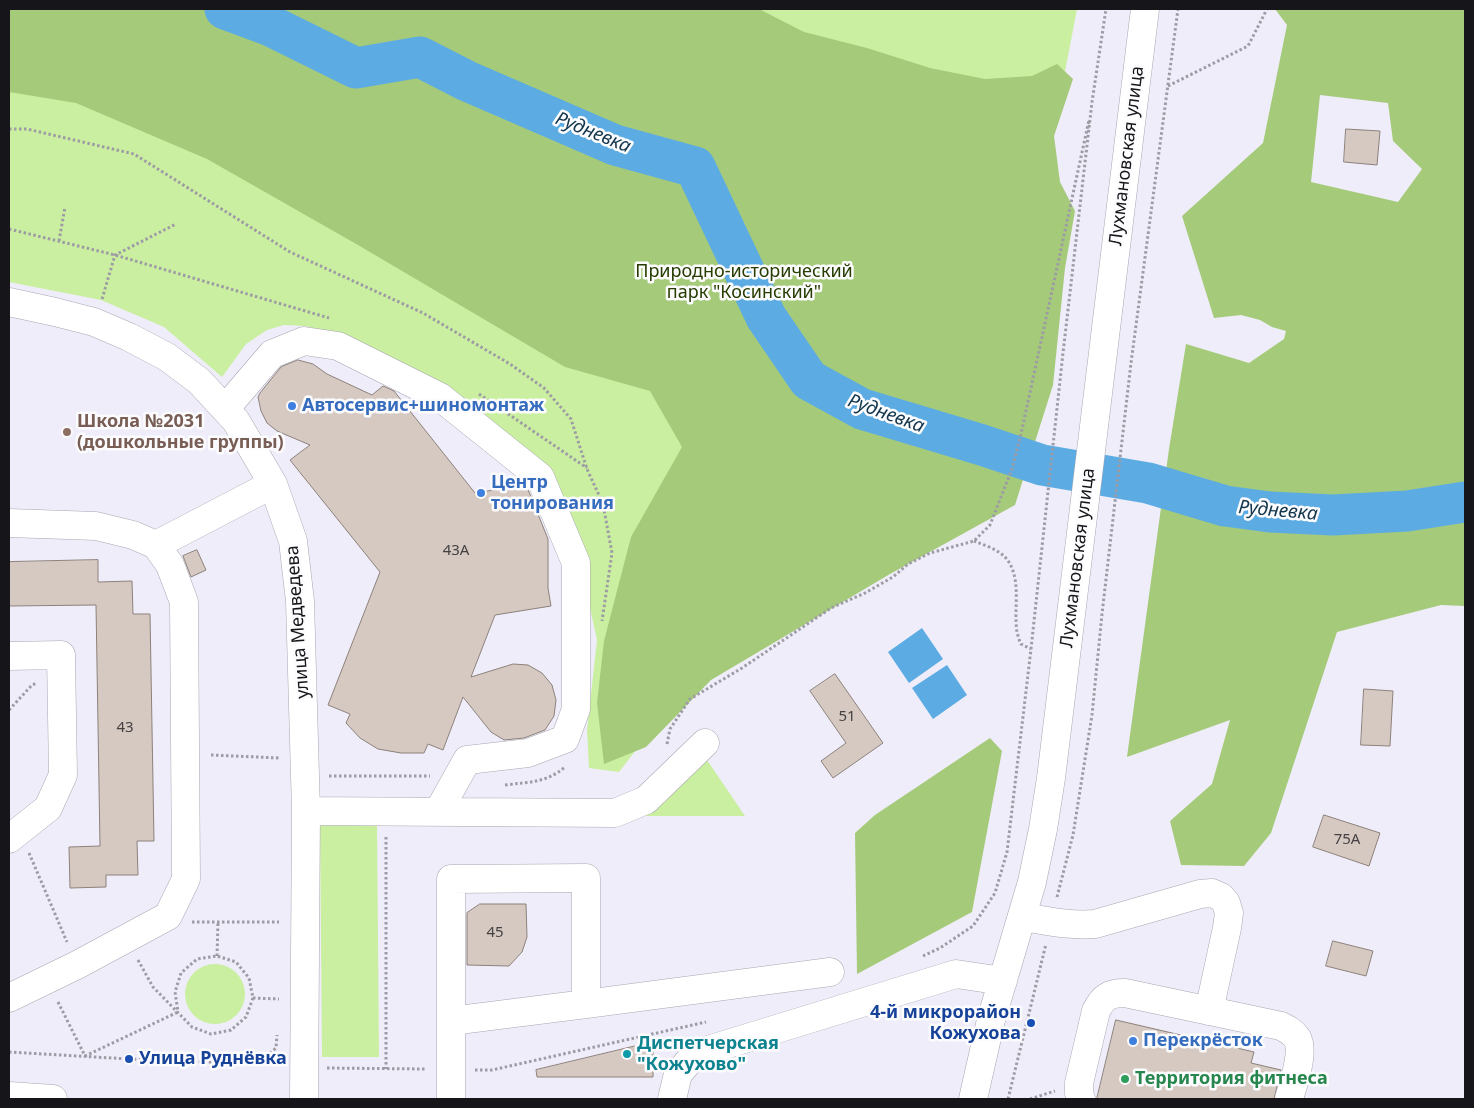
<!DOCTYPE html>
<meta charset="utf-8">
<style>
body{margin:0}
#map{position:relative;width:1474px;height:1108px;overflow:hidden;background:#efedf9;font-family:"Noto Sans",sans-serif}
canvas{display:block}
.frame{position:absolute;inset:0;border:10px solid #161519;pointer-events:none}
</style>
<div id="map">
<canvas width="1474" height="1108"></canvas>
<div class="frame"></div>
</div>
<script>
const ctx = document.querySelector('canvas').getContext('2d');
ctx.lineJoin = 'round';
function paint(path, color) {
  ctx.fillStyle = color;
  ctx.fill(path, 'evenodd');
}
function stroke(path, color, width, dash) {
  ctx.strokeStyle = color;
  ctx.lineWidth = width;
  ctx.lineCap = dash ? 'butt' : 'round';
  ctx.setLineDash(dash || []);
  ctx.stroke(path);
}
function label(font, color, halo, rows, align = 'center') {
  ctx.font = font + ' "Noto Sans",sans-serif';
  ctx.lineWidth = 5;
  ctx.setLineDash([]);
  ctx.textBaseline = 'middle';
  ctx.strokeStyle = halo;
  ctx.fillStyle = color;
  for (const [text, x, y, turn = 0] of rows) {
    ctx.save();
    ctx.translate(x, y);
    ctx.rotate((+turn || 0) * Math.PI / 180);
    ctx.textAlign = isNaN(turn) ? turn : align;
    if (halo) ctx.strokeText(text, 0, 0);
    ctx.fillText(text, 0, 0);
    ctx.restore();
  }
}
paint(new Path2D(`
 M 9,9 L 1077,9 L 986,483 L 669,707 L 619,772 L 589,768 L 587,730 L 597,640 L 571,521 L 552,478 L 347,336 L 305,326 L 284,325 L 267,330 L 246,344 L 222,377 L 164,327 L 101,300 L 9,282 Z
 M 705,757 L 745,816 L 641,816 Z
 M 377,823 L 379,1057 L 322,1057 L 320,824 Z
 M185 994a30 30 0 1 1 60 0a30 30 0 1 1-60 0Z`), '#caefa0');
paint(new Path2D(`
 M 9,9 L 759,9 L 804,32 L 867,48 L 930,68 L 985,79 L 1032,76 L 1057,64 L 1073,79 L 1054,136 L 1060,182 L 1075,211 L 1065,268 L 1053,385 L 1015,505 L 890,574 L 711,680 L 646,747 L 604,764 L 597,703 L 604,641 L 631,537 L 682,447 L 650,391 L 565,367 L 358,245 L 207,159 L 76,103 L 9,92 Z
 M 1275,9 L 1465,9 L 1465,487 L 1457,490 L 1465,491 L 1465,606 L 1441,605 L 1337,632 L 1271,833 L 1244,866 L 1181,865 L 1170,821 L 1212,784 L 1230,720 L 1127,757 L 1169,449 L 1186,344 L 1249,363 L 1284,339 L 1286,331 L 1272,327 L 1260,320 L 1241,315 L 1214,318 L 1182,216 L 1263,143 L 1287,25 ZM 1320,95 L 1388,103 L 1393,141 L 1422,169 L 1398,202 L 1311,182 Z
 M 990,738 L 1002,751 L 972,912 L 857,974 L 855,833 L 875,815 Z`), '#a5ca7a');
paint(new Path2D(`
 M 922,628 L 943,659 L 909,683 L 888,652 Z
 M 947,665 L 967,695 L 933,719 L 912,688 Z`), '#5cace3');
stroke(new Path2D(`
 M 225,9 L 271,26 L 356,68 L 420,57 L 467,81 L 615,145 L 695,167 L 766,317 L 809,380 L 862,409 L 982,445 L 1042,465 L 1148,483 L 1225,506 L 1270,512 L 1333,515 L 1407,511 L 1465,502`), '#5cace3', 41);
const building = new Path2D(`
 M 1346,129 L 1380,131 L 1377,165 L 1344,162 Z
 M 298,360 L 313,364 L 327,374 L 372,395 L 383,386 L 394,391 L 475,493 L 525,485 L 527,487 L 548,539 L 548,588 L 551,606 L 495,615 L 471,677 L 513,664 L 528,665 L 542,673 L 552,685 L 556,700 L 554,716 L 545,730 L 524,738 L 504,740 L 491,732 L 463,697 L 443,750 L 428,744 L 424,753 L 401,753 L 378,749 L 360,738 L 346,723 L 350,714 L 328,705 L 380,572 L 290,460 L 310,445 L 277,431 L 267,423 L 261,411 L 258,397 L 260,393 L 281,367 Z
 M 197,550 L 206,570 L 191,577 L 183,556 Z
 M 98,560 L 98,582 L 132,581 L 133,614 L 150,614 L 154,841 L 137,841 L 138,875 L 106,875 L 106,887 L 70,888 L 69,847 L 100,846 L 96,605 L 9,606 L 9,562 Z
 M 835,674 L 883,743 L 833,778 L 821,761 L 846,743 L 810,691 Z
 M 1364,689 L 1393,691 L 1390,746 L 1361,745 Z
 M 1324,815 L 1380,833 L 1369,866 L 1313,847 Z
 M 480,904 L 526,904 L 527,937 L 522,952 L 509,966 L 467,965 L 467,913 Z
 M 1333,941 L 1373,951 L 1366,976 L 1326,966 Z
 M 1116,1020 L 1254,1052 L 1251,1063 L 1281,1070 L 1274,1099 L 1097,1099 Z
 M 653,1042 L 653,1077 L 537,1077 L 536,1070 Z`);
paint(building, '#d5c9c2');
stroke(building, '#8c817b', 1);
const minor = new Path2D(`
 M 9,302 L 55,312 L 94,322 L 129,337 L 167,357 L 199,381 L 236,421 L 273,484 L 293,541 L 300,601 L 306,811 L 304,1099
 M 225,409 L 272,354 L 304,341 L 338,346 L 440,397 L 540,477 L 576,563 L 576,709 L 565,739 L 528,753 L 467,760 L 438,812
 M 9,523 L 96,526 L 133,535 L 156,545 L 170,565 L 184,602 L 186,879 L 168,916 L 77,965 L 9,998
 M 156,545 L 273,484
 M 9,656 L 61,655 L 63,775 L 48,808 L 9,839
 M 306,811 L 615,813 L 646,800 L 705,743
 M 1023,917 C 1046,921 1071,926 1095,924 L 1200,894 L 1212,893 L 1221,897 L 1226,903 L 1229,913 L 1227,928 L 1209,1011
 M 586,1004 L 830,972
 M 451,1021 L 586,1004 L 586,878 L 451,879 L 451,1099
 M 9,1096 L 53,1099
 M 672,1099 L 678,1074 L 695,1054 L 956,974 L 1003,981
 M 973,1099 L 991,1020 L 1032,882 L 1043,829 L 1051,778 L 1145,9
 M 1081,1099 L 1079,1093 L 1079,1083 L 1096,1011 C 1103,997 1109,993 1125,993 L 1281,1026 C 1287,1029 1293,1032 1297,1038 C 1305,1052 1293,1084 1289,1099`);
stroke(minor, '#a8a6b2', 29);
stroke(new Path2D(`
 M 1168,86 L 1248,46 L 1267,9
 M 9,129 L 27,129 L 134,154 L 290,252 L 423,313 L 510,364 L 544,388 L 571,419 L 587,469 L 603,504 L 612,553 L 602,621
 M 9,229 L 115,255 L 329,318
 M 59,241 L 65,207
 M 102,299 L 115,255 L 176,224
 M 479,394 L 587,468
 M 974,541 C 984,545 997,549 1005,557 C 1023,577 1013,608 1017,632 C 1018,636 1019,640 1021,644 L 1031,649
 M 9,710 L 32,685 L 37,683
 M 667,744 L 670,729 L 690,699 L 742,668 L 831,608 L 865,593 L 893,577 L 908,564 L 930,553 L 974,541 L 990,525 L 1012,469 L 1021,434 L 1089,120
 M 211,755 L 279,758
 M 329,776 L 430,776
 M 505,785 C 529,782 546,783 565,767
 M 386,837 L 386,1069
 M 29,853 L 67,942
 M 1057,897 L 1073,835 L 1092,715 L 1102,614 L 1131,363 L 1178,9
 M 192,922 L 279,922
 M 217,956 L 218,922
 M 923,956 L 940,948 L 973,926 L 995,893 L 1007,852 L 1031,649 L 1063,353 L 1092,102 L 1106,9
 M 138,960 L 153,987 L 192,1027 L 211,1034 L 231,1030 L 246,1017 L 253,998 L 249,978 L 236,962 L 217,956 L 197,959 L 181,973 L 175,992 L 178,1012
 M 253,998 L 279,999
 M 58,1002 L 85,1056 L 178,1012
 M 9,1052 L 129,1059 L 257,1064 L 276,1048 L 277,1035
 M 327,1068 L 426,1069
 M 475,1070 L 492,1070 L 706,1022
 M 1008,1099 L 1046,944
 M 1030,1099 L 1055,1091`), '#9d9ba4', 3, [2.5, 2.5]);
stroke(minor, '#fff', 28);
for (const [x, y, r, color] of [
 [292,406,5,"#3f7fe0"],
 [67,432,5,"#8d6e63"],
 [481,493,5,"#3f7fe0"],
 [1031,1023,5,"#1a4fb4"],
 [1133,1041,5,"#3f7fe0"],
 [627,1054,5,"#0f9aa8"],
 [129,1059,5,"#1a4fb4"],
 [1125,1079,5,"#2e9e5b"]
]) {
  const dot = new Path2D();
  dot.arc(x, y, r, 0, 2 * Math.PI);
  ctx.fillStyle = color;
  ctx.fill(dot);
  stroke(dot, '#fcfcfe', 2);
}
label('15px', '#464243', null, [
 ["43А",456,551],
 ["51",847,717],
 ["43",125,728],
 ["75А",1347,840],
 ["45",495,933]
]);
label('18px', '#161519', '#fcfcfe', [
 ["Лухмановская улица",1127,156,-83],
 ["Лухмановская улица",1078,558,-83],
 ["улица Медведева",298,622,-94]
]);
label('18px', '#263c00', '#fcfcfe', [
 ["Природно-исторический",744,272],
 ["парк \"Косинский\"",744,293]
]);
label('bold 18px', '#366cbe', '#fcfcfe', [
 ["Автосервис+шиномонтаж",302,406],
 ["Центр",491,483],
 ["тонирования",491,504],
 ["Перекрёсток",1143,1041]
], 'left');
label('bold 18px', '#785e54', '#fcfcfe', [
 ["Школа №2031",77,422],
 ["(дошкольные группы)",77,443]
], 'left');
label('bold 18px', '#164399', '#fcfcfe', [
 ["4-й микрорайон",1021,1013],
 ["Кожухова",1021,1034],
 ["Улица Руднёвка",139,1059,"left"]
], 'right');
label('bold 18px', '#0d838f', '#fcfcfe', [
 ["Диспетчерская",637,1044],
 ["\"Кожухово\"",637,1065]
], 'left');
label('bold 18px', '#27864d', '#fcfcfe', [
 ["Территория фитнеса",1135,1079]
], 'left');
label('italic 19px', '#13364d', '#fcfcfe', [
 ["Рудневка",593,133,22],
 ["Рудневка",886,414,20],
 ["Рудневка",1278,511,5]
]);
</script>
